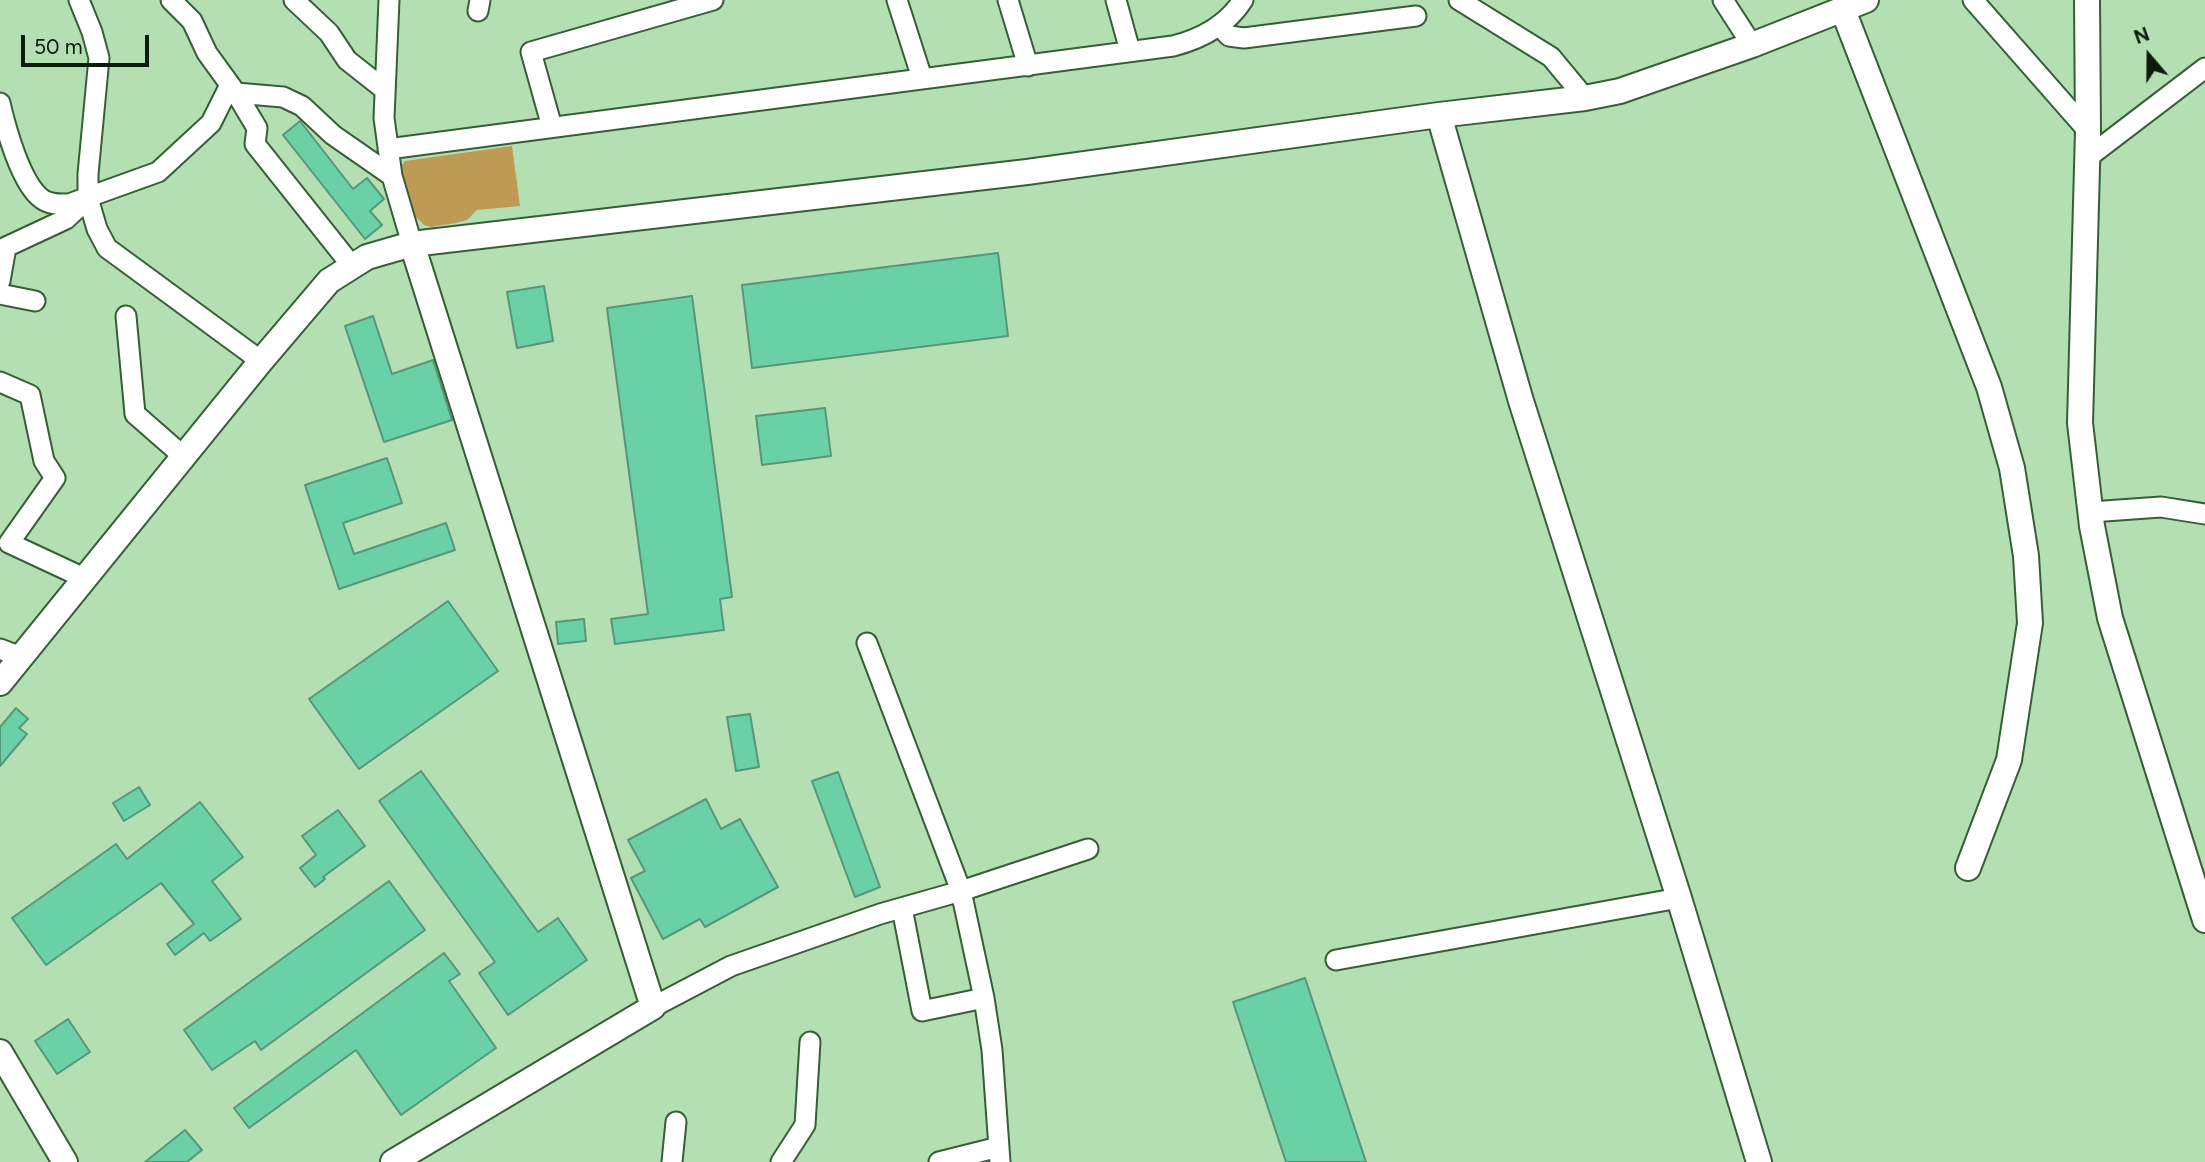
<!DOCTYPE html>
<style>
body{margin:0}
#map{position:relative;width:2205px;height:1162px;overflow:hidden;background:#b3dfb2;font-family:Figtree,sans-serif}
canvas{display:block}
.north{position:absolute;left:2114px;top:21px;width:70px;height:70px;-webkit-text-stroke:5px #b3dfb2;paint-order:stroke;rotate:340deg;font-size:19px;font-weight:700;line-height:28px;text-align:center;color:#0c1c0c}
.north::after{content:'';display:block;margin:auto;width:24px;height:32px;background:#0c1c0c;clip-path:polygon(50% 0,100% 100%,50% 72%,0 100%)}
.scale{position:absolute;left:21px;top:35px;width:128px;height:32px;box-sizing:border-box;border:4px solid #0c1c0c;border-top:0;padding-left:9px;font-size:21px;line-height:24px;white-space:nowrap;color:#0c1c0c;-webkit-text-stroke:5px #b3dfb2;paint-order:stroke}
</style>
<div id="map">
<canvas width="2205" height="1162"></canvas>
<div class="north">N</div>
<div class="scale">50 m</div>
</div>
<script>
const ctx = document.querySelector('canvas').getContext('2d');
ctx.lineJoin = 'round';
function paint(path, color) {
  ctx.fillStyle = color;
  ctx.fill(path, 'evenodd');
}
function stroke(path, color, width, dash) {
  ctx.strokeStyle = color;
  ctx.lineWidth = width;
  ctx.lineCap = dash ? 'butt' : 'round';
  ctx.setLineDash(dash || []);
  ctx.stroke(path);
}
paint(new Path2D(`
 M 512,146 L 520,206 L 477,210 L 467,220 L 456,223 L 431,227 L 424,225 L 416,217 L 413,211 L 400,167 L 405,161 Z`), '#bd9b55');
const building = new Path2D(`
 M 300,121 L 353,189 L 367,178 L 384,199 L 370,211 L 382,225 L 365,239 L 283,135 Z
 M 998,253 L 1008,336 L 752,368 L 742,285 Z
 M 544,286 L 553,341 L 517,348 L 507,292 Z
 M 692,296 L 732,597 L 720,599 L 724,630 L 615,644 L 611,619 L 648,614 L 607,308 Z
 M 373,316 L 392,374 L 433,360 L 452,420 L 384,442 L 345,326 Z
 M 825,408 L 831,456 L 762,465 L 756,416 Z
 M 387,458 L 402,503 L 343,523 L 354,554 L 446,523 L 455,550 L 339,589 L 305,485 Z
 M 448,601 L 498,671 L 359,769 L 309,699 Z
 M 584,619 L 586,641 L 558,644 L 556,622 Z
 M 16,708 L 28,719 L 19,728 L 27,734 L 0,766 L 0,727 Z
 M 750,714 L 759,767 L 736,771 L 727,717 Z
 M 421,771 L 538,932 L 558,918 L 587,960 L 508,1015 L 479,973 L 495,962 L 379,801 Z
 M 838,772 L 880,887 L 855,897 L 812,781 Z
 M 139,787 L 150,805 L 124,821 L 113,803 Z
 M 706,799 L 721,829 L 740,819 L 778,887 L 705,927 L 700,919 L 663,939 L 631,878 L 645,871 L 628,840 Z
 M 200,802 L 243,857 L 212,881 L 241,919 L 210,941 L 204,933 L 175,955 L 167,944 L 194,924 L 161,883 L 46,965 L 12,918 L 116,844 L 127,859 Z
 M 338,810 L 365,846 L 323,877 L 325,879 L 315,887 L 300,868 L 316,855 L 302,836 Z
 M 389,881 L 425,930 L 261,1050 L 255,1041 L 212,1070 L 184,1030 Z
 M 444,953 L 460,974 L 449,981 L 496,1048 L 401,1115 L 356,1050 L 249,1128 L 234,1108 Z
 M 1305,978 L 1366,1162 L 1286,1162 L 1233,1002 Z
 M 68,1019 L 90,1052 L 57,1074 L 35,1041 Z
 M 185,1130 L 202,1150 L 187,1162 L 145,1162 Z`);
paint(building, '#6ad0a5');
stroke(building, '#58967b', 2);
const minor = new Path2D(`
 M 79,0 L 92,32 L 99,58 L 88,174 L 88,198 L 97,229 L 107,248 L 261,361
 M 171,0 L 192,21 L 207,53 L 236,93 L 283,97 L 302,106 L 333,135 L 392,176
 M 294,0 L 329,33 L 347,60 L 385,90
 M 389,0 L 384,118 L 392,176 L 412,244
 M 897,0 L 922,78
 M 1008,0 L 1028,66
 M 1116,0 L 1130,51
 M 1459,0 L 1551,57 L 1585,98
 M 1723,0 L 1752,45
 M 1973,0 L 2088,131
 M 478,11 L 480,0
 M 1219,25 L 1229,36 L 1244,38 L 1416,16
 M 236,93 L 257,128 L 255,144 L 352,266
 M 0,103 C 6,129 21,184 42,199 C 50,205 60,204 69,204 L 158,172 L 211,123 L 230,85
 M 552,127 L 531,52 L 713,0
 M 388,149 L 1173,46 C 1201,39 1227,25 1243,0
 M 2087,158 L 2205,68
 M 0,281 L 6,247 L 66,219 L 85,201
 M 0,294 L 35,301
 M 126,316 L 135,414 L 183,456
 M 0,382 L 30,395 L 44,461 L 55,478 L 9,543 L 84,578
 M 2091,512 L 2161,507 L 2205,514
 M 867,643 L 961,891 L 1088,849
 M 0,649 L 21,657
 M 902,908 L 922,1011 L 984,998
 M 1336,960 L 1679,898
 M 653,1007 L 731,966 L 880,914 L 961,891 L 984,998 L 992,1050 L 1000,1162
 M 672,1162 L 676,1122
 M 781,1162 L 805,1125 L 810,1042
 M 939,1162 L 999,1147`);
const tertiary = new Path2D(`
 M 2087,0 L 2088,131 L 2080,423 L 2092,526 L 2110,618 L 2205,920
 M 1843,10 L 1989,387 L 2012,468 L 2026,556 L 2030,623 L 2009,760 L 1968,868
 M 1439,115 L 1521,401 L 1679,898 L 1759,1162
 M 0,683 L 261,361 L 329,281 L 367,257 L 412,244 L 1027,172 L 1439,115 L 1585,98 L 1620,91 L 1752,45 L 1866,0
 M 0,1052 L 65,1162
 M 393,1162 L 653,1007 L 412,244`);
stroke(minor, '#375e37', 23);
stroke(tertiary, '#375e37', 28);
stroke(minor, '#fff', 19);
stroke(tertiary, '#fff', 24);
</script>
